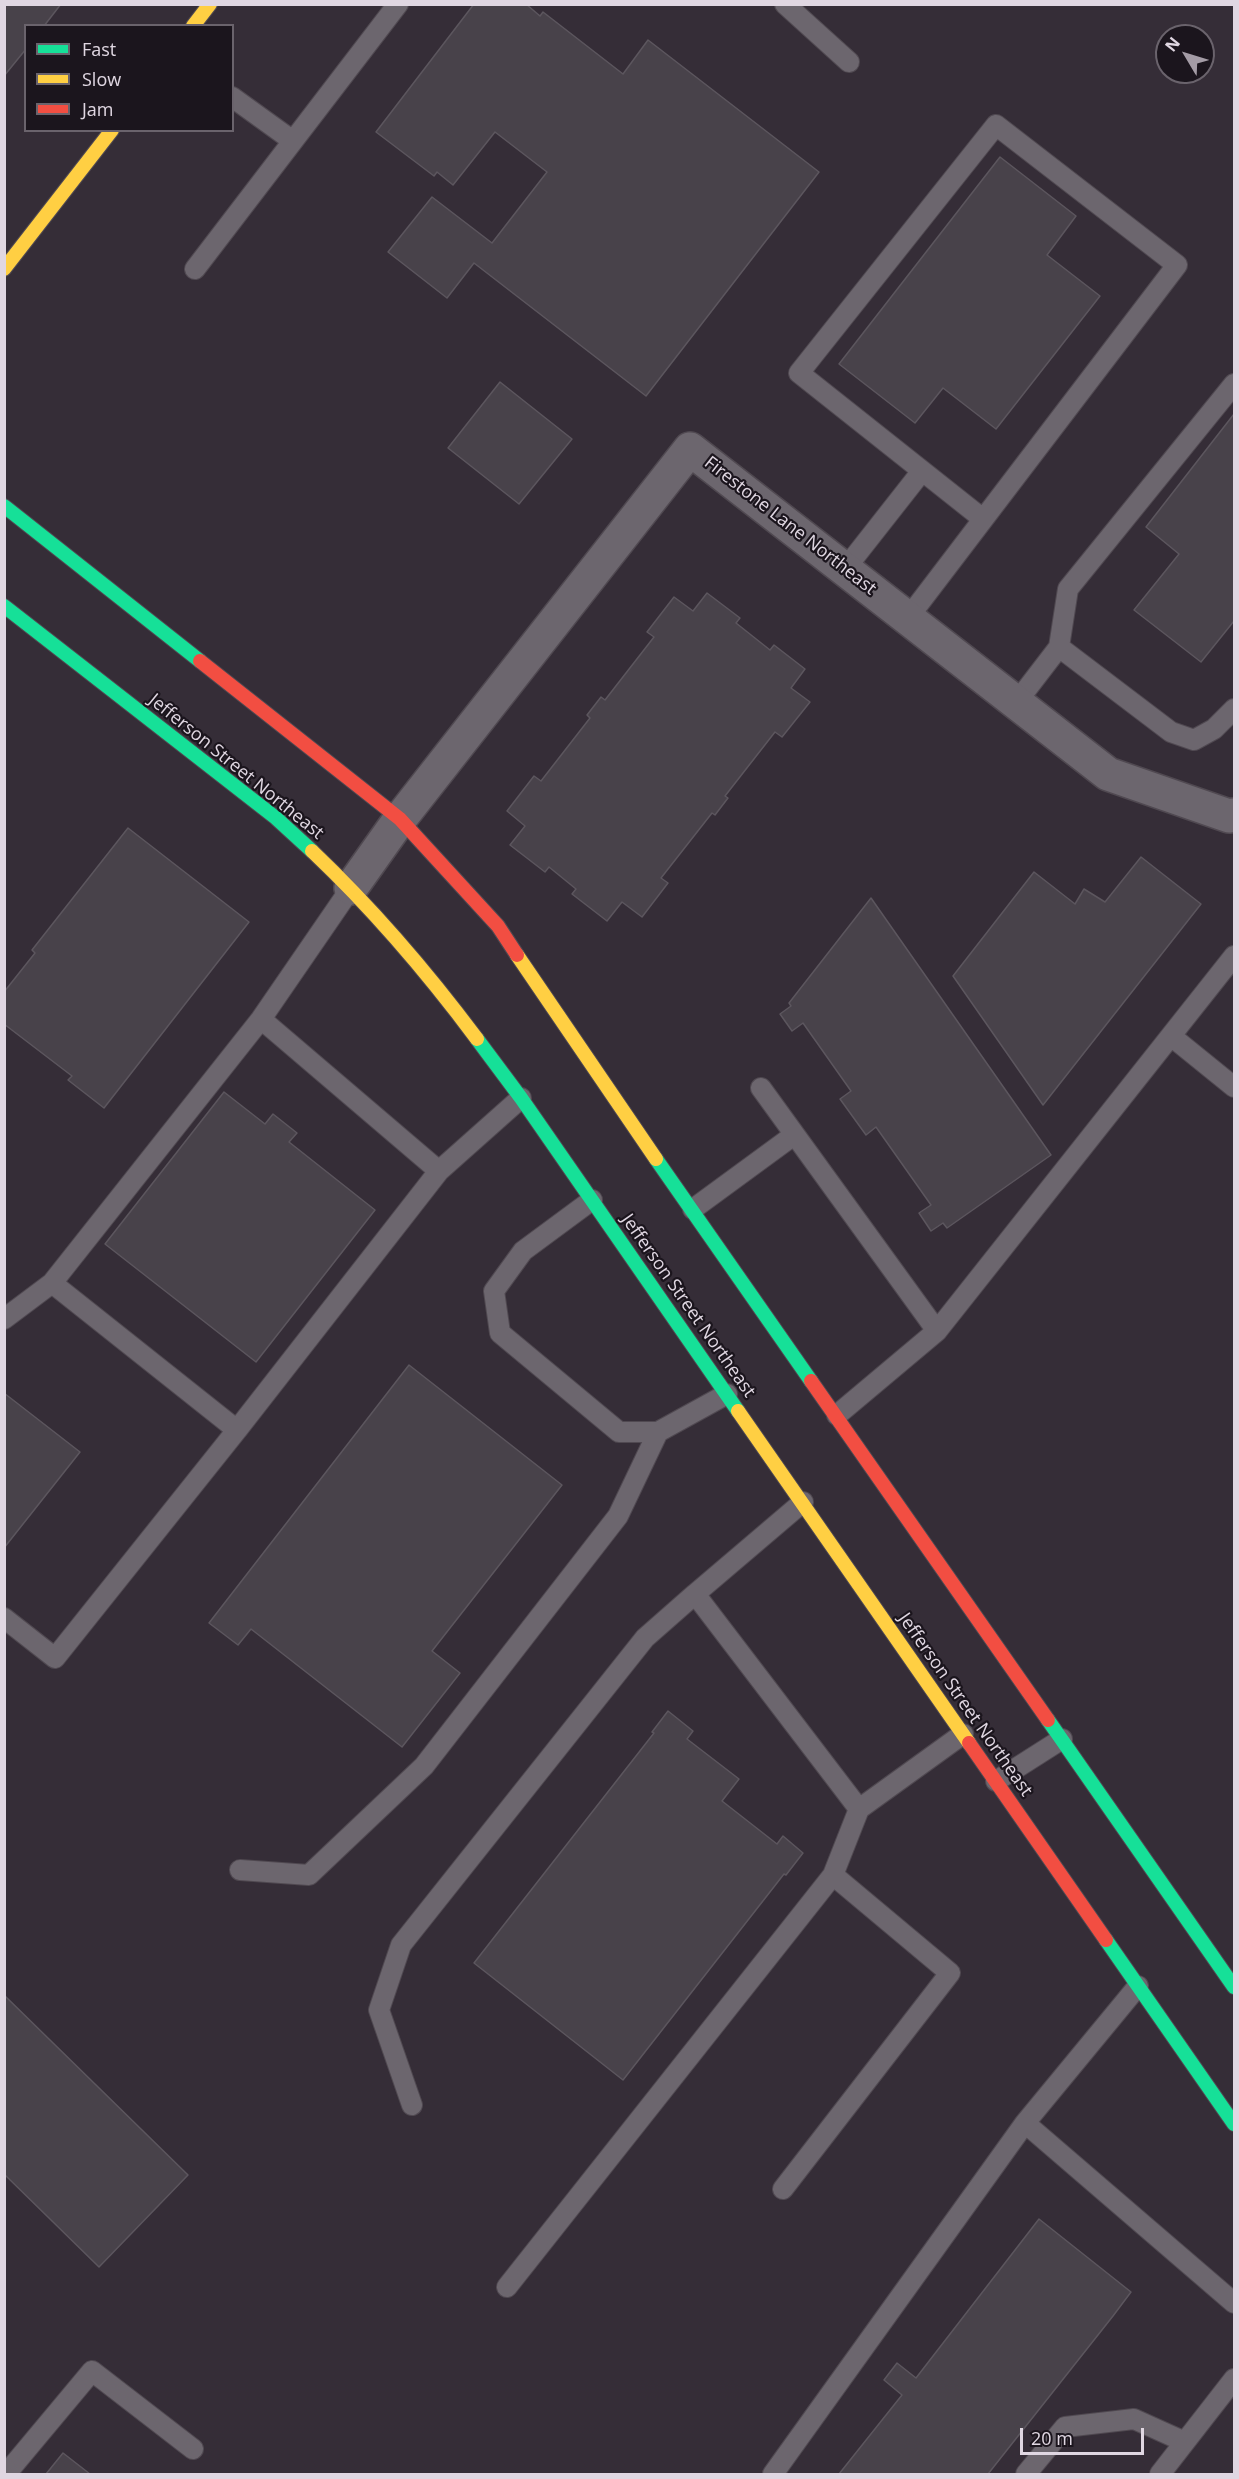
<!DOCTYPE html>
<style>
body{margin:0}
#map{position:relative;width:1239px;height:2479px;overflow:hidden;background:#352d37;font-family:"Open Sans",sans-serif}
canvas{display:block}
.frame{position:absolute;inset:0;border:6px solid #e0d7e2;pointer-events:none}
.legend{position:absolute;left:24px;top:24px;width:210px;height:108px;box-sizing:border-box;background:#1b151d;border:2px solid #6a636c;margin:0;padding:8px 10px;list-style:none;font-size:18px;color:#e0d7e2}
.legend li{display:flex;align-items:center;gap:12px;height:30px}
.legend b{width:30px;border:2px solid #6a636c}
.north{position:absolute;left:1155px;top:24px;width:60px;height:60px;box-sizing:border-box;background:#1b151d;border:2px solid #6a636c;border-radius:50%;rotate:308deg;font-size:16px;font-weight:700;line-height:24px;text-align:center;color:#e0d7e2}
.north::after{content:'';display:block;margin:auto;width:21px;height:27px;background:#a49ca6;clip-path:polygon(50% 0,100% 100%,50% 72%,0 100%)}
.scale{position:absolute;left:1020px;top:2428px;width:124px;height:27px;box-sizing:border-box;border:3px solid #e0d7e2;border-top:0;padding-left:8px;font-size:18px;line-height:21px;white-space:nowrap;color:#e0d7e2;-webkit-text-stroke:4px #1b151d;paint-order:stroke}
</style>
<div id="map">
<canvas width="1239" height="2479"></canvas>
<div class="frame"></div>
<ul class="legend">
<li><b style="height:8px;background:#16e098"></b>Fast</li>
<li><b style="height:8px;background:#ffcf43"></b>Slow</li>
<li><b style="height:8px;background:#f24e42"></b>Jam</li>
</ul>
<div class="north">N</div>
<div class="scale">20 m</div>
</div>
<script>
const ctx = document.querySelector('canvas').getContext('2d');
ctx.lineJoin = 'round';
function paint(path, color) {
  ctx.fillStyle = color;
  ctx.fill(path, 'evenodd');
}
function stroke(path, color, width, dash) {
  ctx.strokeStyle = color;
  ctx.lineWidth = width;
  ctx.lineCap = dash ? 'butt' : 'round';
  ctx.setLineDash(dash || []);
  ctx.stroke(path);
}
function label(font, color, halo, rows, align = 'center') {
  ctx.font = font + ' "Open Sans",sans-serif';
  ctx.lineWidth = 4.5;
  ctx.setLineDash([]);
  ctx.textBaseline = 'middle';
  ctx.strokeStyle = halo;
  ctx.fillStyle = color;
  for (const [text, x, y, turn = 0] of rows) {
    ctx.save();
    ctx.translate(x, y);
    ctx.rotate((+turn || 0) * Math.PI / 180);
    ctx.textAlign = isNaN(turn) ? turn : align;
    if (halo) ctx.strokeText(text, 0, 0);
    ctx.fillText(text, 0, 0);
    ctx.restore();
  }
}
const building = new Path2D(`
 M 4,4 L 61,4 L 44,26 L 26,26 L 26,49 L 4,76 Z
 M 474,4 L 526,4 L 540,16 L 543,12 L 623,74 L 648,40 L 819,172 L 646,396 L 474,263 L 447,298 L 388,252 L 432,197 L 492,243 L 547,172 L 495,132 L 453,185 L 437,172 L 434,176 L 376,132 Z
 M 1000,157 L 1076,216 L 1047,255 L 1100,296 L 996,429 L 943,388 L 915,423 L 839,364 Z
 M 500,382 L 572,439 L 519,504 L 448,448 Z
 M 1234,414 L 1234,621 L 1201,662 L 1134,610 L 1179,554 L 1146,527 Z
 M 707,593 L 740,618 L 736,623 L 770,650 L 774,645 L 805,669 L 791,688 L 810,702 L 782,737 L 775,732 L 725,796 L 728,798 L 715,815 L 712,813 L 661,878 L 668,883 L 642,917 L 622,902 L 607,921 L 572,894 L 576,889 L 549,867 L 545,872 L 510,845 L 525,826 L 507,811 L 534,776 L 541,781 L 590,718 L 587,715 L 601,697 L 605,700 L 654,637 L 647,632 L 674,597 L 693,611 Z
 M 128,828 L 249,922 L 104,1108 L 68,1080 L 72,1076 L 4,1024 L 4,992 L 35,953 L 32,950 Z
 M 1141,857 L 1201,904 L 1043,1105 L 953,976 L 1034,872 L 1075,904 L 1084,889 L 1105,902 Z
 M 871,898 L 1051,1155 L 947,1228 L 943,1223 L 931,1231 L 919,1213 L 931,1205 L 876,1127 L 866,1135 L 840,1099 L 851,1091 L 803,1023 L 792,1031 L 780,1014 L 791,1006 L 789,1003 Z
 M 224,1092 L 265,1124 L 273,1114 L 297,1133 L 289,1142 L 375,1210 L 256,1362 L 105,1244 Z
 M 409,1365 L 562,1485 L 432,1651 L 460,1673 L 402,1747 L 251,1629 L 238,1645 L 209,1623 Z
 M 4,1393 L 80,1452 L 4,1548 Z
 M 668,1711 L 693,1731 L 687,1739 L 739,1779 L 722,1801 L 777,1844 L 783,1836 L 803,1853 L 786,1875 L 784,1874 L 623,2080 L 474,1963 L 654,1733 L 652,1732 Z
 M 4,1995 L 188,2175 L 99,2267 L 4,2174 Z
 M 1039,2219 L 1131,2292 L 1113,2316 L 988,2474 L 839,2474 L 902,2395 L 884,2380 L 897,2363 L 916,2378 Z
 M 63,2453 L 90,2474 L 46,2474 Z`);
paint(building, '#48424a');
stroke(building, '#5c565e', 1.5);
const lane = new Path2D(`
 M 785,4 L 849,62
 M 232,97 L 293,141 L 398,4
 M 195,269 L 293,141
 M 845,569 L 922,471
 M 908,618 L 1177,265 L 996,125 L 799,373 L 983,519
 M 1059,647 L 1171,732 L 1194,740 L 1214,729 L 1234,709
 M 1016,703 L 1059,647 L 1068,589 L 1234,384
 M 261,1019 L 439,1171
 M 1171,1036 L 1234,1087
 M 761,1088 L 937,1331
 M 592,1200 L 523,1251 L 494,1291 L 500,1333 L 619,1432 L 658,1432 L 727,1394
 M 693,1209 L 794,1135
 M 52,1283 L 237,1430 L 439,1171 L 521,1098
 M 4,1319 L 52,1283 L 261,1019 L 351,888
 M 837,1415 L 937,1331 L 1234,956
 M 803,1502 L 695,1594 L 859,1809 L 963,1734
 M 4,1618 L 55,1658 L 237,1430
 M 996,1781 L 1062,1739
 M 240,1870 L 309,1875 L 424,1766 L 618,1516 L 658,1432
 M 1138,1986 L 1025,2123 L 1234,2303
 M 412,2105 L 379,2010 L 401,1945 L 645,1638 L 695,1594
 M 783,2189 L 950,1973 L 833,1875 L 859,1809
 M 507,2287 L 833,1875
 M 6,2474 L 92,2371 L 193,2449
 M 773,2474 L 1025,2123
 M 1026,2474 L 1065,2427 L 1134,2419 L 1185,2442
 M 1160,2474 L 1234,2379`);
const street = new Path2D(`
 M 351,888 L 400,819 L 690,449 L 1108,774 L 1229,816 L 1234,815`);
const fast = new Path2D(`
 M 4,506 L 200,661
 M 4,606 L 276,818 L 312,851
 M 477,1039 L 521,1098 L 738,1411
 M 656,1159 L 811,1381
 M 1048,1720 L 1234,1987
 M 1106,1940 L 1234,2124`);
const slow = new Path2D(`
 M 193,26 L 210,4
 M 4,269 L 112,130
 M 312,851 C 373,909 427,972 477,1039
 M 517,955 L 656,1159
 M 738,1411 L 969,1743`);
const jam = new Path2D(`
 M 200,661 L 400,819 L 498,926 L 517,955
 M 811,1381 L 1048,1720
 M 969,1743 L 1106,1940`);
stroke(lane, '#504951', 22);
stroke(street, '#504951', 36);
stroke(fast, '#504951', 16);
stroke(slow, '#504951', 16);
stroke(jam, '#504951', 16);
stroke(lane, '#6c666e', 20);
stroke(street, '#6c666e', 33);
stroke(fast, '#16e098', 14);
stroke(slow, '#ffcf43', 14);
stroke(jam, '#f24e42', 14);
label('18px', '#e0d7e2', '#1b151d', [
 ["Firestone Lane Northeast",790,526,38],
 ["Jefferson Street Northeast",236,767,39],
 ["Jefferson Street Northeast",688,1306,55],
 ["Jefferson Street Northeast",965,1705,55]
]);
</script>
